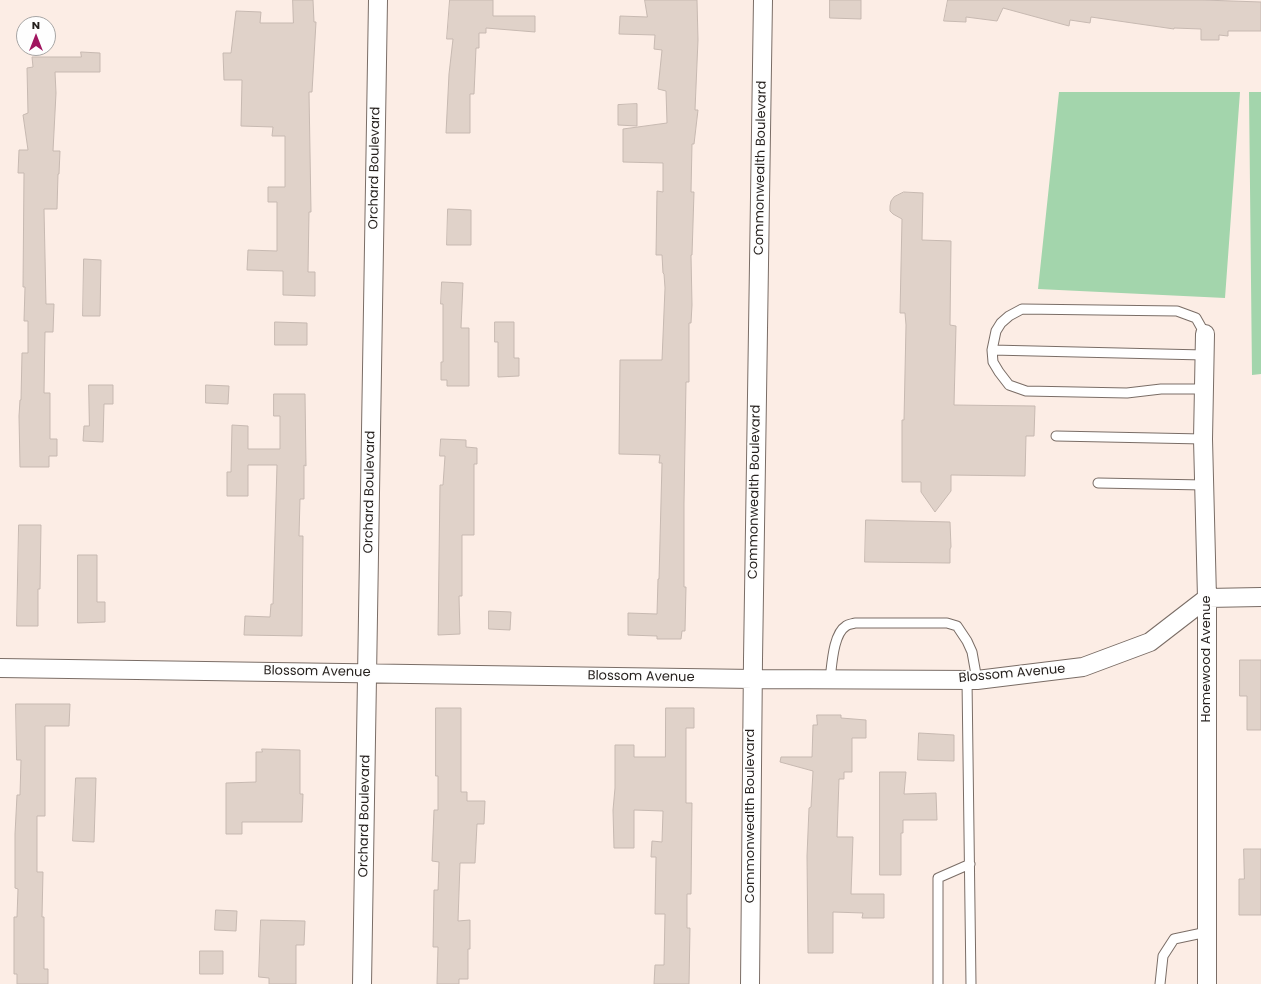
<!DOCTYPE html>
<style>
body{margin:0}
#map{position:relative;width:1261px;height:984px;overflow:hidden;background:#fcede5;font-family:Poppins,sans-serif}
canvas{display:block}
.north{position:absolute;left:16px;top:16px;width:40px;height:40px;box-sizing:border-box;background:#fefefe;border:1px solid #a7a5a4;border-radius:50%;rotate:0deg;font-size:11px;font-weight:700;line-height:16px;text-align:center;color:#241f1c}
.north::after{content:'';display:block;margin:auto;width:14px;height:18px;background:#a0155f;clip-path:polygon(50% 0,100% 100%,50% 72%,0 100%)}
</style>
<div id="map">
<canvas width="1261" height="984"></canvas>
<div class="north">N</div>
</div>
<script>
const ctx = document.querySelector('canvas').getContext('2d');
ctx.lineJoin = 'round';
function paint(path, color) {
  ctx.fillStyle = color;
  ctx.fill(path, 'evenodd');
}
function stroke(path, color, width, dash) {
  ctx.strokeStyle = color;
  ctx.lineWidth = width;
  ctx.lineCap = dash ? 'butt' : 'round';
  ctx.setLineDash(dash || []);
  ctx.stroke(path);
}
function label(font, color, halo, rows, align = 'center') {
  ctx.font = font + ' Poppins,sans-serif';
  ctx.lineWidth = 3.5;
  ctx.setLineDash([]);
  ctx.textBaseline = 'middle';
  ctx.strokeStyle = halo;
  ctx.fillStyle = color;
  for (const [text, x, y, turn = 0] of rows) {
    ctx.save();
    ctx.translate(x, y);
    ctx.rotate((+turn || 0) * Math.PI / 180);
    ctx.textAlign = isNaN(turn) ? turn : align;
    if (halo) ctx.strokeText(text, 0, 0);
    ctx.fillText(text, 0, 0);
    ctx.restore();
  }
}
paint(new Path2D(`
 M 1059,92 L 1240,92 L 1225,298 L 1038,289 Z
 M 1249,92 L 1261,92 L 1261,374 L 1252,375 Z`), '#a3d5ac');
const building = new Path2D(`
 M 293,0 L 313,0 L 314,22 L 316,22 L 312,92 L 309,92 L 311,212 L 309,212 L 308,272 L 315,272 L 315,296 L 283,295 L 283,271 L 247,270 L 248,250 L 277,251 L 277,202 L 268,202 L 268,187 L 285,187 L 285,136 L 272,136 L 273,127 L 241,126 L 242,80 L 224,80 L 223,53 L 231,53 L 236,11 L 261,12 L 260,23 L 293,23 Z
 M 450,0 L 493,0 L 493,16 L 535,16 L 535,32 L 486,28 L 486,33 L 479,33 L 479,48 L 476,48 L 474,94 L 470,94 L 470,133 L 446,133 L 449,74 L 453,39 L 447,39 Z
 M 645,0 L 697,0 L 698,40 L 695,110 L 698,110 L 694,144 L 692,144 L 691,192 L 694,192 L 692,255 L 691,255 L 692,305 L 691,323 L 689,323 L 689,382 L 686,382 L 684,503 L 684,587 L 686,587 L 685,631 L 682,631 L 681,639 L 657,639 L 657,636 L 628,635 L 628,613 L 657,614 L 658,579 L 659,579 L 662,463 L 659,463 L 660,455 L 619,454 L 620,360 L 662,360 L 665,288 L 664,274 L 663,273 L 662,255 L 656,255 L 657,191 L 663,192 L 663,163 L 623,162 L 623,129 L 667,123 L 666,91 L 658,89 L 662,50 L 654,49 L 655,35 L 619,34 L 620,16 L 647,17 Z
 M 830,0 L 861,0 L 861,19 L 830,18 Z
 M 948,0 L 1203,0 L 1261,2 L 1261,31 L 1228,31 L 1228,36 L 1219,35 L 1219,40 L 1201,40 L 1201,29 L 1174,28 L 1174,29 L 1091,17 L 1090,23 L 1070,20 L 1069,26 L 1003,8 L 997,21 L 966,17 L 966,22 L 944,21 Z
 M 81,52 L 100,53 L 100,72 L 55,72 L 56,93 L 53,151 L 60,151 L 59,174 L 58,174 L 57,209 L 44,209 L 46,304 L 54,304 L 53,332 L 45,332 L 44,393 L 50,393 L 50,439 L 57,439 L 57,456 L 49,456 L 49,467 L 20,467 L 19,416 L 20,400 L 21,400 L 22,353 L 28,353 L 28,321 L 24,321 L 25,287 L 23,287 L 24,173 L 18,173 L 19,150 L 28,150 L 23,115 L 28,113 L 27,68 L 33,67 L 32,57 L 81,57 Z
 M 637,104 L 637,126 L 618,125 L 618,105 Z
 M 904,192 L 923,193 L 922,240 L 951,241 L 950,325 L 956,326 L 954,405 L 1035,406 L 1034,436 L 1026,436 L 1025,476 L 951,475 L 951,491 L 935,512 L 921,492 L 921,482 L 902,482 L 902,420 L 904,420 L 906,325 L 905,313 L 900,313 L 902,219 L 893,214 L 890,211 L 890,206 L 891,201 L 894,197 Z
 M 448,209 L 471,210 L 471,245 L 447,245 Z
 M 84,259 L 101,260 L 100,316 L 83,316 Z
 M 442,282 L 463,283 L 461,328 L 469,328 L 469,386 L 447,386 L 447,380 L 441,380 L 441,362 L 443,362 L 443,304 L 441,304 Z
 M 275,322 L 307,323 L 307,345 L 275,345 Z
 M 495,322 L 514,322 L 514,358 L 519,358 L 519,376 L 498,377 L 498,342 L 495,342 Z
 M 89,385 L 113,385 L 113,404 L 104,404 L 103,442 L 83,441 L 84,426 L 89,426 Z
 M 206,385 L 229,386 L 228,404 L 206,403 Z
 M 274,394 L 305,394 L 306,466 L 304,465 L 304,499 L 300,499 L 299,536 L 303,536 L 302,636 L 244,635 L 245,616 L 270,617 L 271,604 L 273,604 L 277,465 L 248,465 L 248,496 L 227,496 L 227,472 L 231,472 L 232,425 L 248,426 L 248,449 L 280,449 L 280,416 L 274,416 Z
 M 441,439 L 466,440 L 466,447 L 477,448 L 477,464 L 474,464 L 474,535 L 462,535 L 462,596 L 459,596 L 460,634 L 438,635 L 440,485 L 443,485 L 445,456 L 440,456 Z
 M 866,520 L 950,522 L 951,547 L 950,549 L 950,563 L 865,562 Z
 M 19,525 L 41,525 L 40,589 L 38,589 L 38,626 L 17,626 Z
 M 78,555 L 97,555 L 97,602 L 105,602 L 105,622 L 78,623 Z
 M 489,611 L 511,612 L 510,630 L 489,629 Z
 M 1240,660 L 1261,660 L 1261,730 L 1247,730 L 1247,696 L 1240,696 Z
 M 16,704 L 70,704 L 69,726 L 45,726 L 45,816 L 37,816 L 37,872 L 43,872 L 42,917 L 44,917 L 44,969 L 48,969 L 48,984 L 17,984 L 17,974 L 14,974 L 14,917 L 17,917 L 18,889 L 15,888 L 15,834 L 17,795 L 20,795 L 21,760 L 17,760 Z
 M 436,708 L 461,708 L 461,792 L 467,792 L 467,801 L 485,801 L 484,824 L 477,824 L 475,863 L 460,863 L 458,921 L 470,920 L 470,949 L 468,949 L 468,979 L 459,979 L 459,984 L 437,984 L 438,947 L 433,947 L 434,890 L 438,890 L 439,862 L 432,861 L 434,810 L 438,810 L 438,776 L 436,776 Z
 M 666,708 L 694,708 L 694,728 L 686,728 L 686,803 L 692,803 L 691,894 L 687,894 L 687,928 L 690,928 L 689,984 L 654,984 L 655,965 L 664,965 L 665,914 L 655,914 L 656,857 L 651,857 L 652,841 L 662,842 L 663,811 L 634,810 L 634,848 L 614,848 L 613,810 L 615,788 L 615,745 L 634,745 L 634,757 L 665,757 Z
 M 817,715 L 841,715 L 841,718 L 866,720 L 866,738 L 852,738 L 852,772 L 844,772 L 844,779 L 839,779 L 837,837 L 853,837 L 851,894 L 884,894 L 884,918 L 862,918 L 863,913 L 833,912 L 833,953 L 808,953 L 807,856 L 809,808 L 811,807 L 813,771 L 780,762 L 781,757 L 812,757 L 813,725 L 817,725 Z
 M 919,733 L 954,735 L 954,761 L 918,760 Z
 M 262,749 L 300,750 L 300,794 L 303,794 L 302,822 L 242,822 L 242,834 L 226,834 L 226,783 L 256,782 L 256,752 L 262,752 Z
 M 880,772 L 906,772 L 904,794 L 936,793 L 937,820 L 903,820 L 903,833 L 901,833 L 901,875 L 880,875 Z
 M 76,778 L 96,778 L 94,842 L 73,841 Z
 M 1244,849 L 1261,849 L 1261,915 L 1239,915 L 1239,879 L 1244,879 Z
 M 216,910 L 237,911 L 236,931 L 215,930 Z
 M 261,920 L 305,921 L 304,945 L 296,945 L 296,984 L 269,984 L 269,978 L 259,977 Z
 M 200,951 L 223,951 L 223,974 L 200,974 Z`);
paint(building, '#e0d2c9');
stroke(building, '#c7b9b1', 1);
const service = new Path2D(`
 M 992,350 L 1204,355
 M 1203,389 L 1161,389 L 1127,393 L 1026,391 L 1009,385 L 999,372 L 993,362 L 992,350 L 996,331 L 1001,323 L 1009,316 L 1022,309 L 1177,311 L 1196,318 L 1205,334
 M 1056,436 L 1203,439
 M 1098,483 L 1204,485
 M 830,679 C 832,665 833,634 846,626 C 848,624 852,624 855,623 L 947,623 L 957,626 L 967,641 L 972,652 L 977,680
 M 967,680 L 971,984
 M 938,984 L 938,878 L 970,864
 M 1160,984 L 1163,956 L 1174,939 L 1207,932`);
const minor = new Path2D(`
 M 1205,334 L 1203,439 L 1207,598 L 1207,984
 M 0,668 L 753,679 L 977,680 L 1083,667 L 1150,642 L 1207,598 L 1261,597
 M 362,984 L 378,0
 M 750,984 L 753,659 L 763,0`);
stroke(service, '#7a6d66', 11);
stroke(minor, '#7a6d66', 20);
stroke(service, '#fff', 9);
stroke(minor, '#fff', 18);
label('13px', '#241f1c', '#fefefe', [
 ["Orchard Boulevard",375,168,-89],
 ["Commonwealth Boulevard",761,168,-89],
 ["Orchard Boulevard",370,492,-89],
 ["Commonwealth Boulevard",755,492,-89],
 ["Homewood Avenue",1207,659,-90],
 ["Blossom Avenue",317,672,1],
 ["Blossom Avenue",1012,674,-5],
 ["Blossom Avenue",641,677,1],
 ["Orchard Boulevard",365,816,-89],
 ["Commonwealth Boulevard",751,816,-90]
]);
</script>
